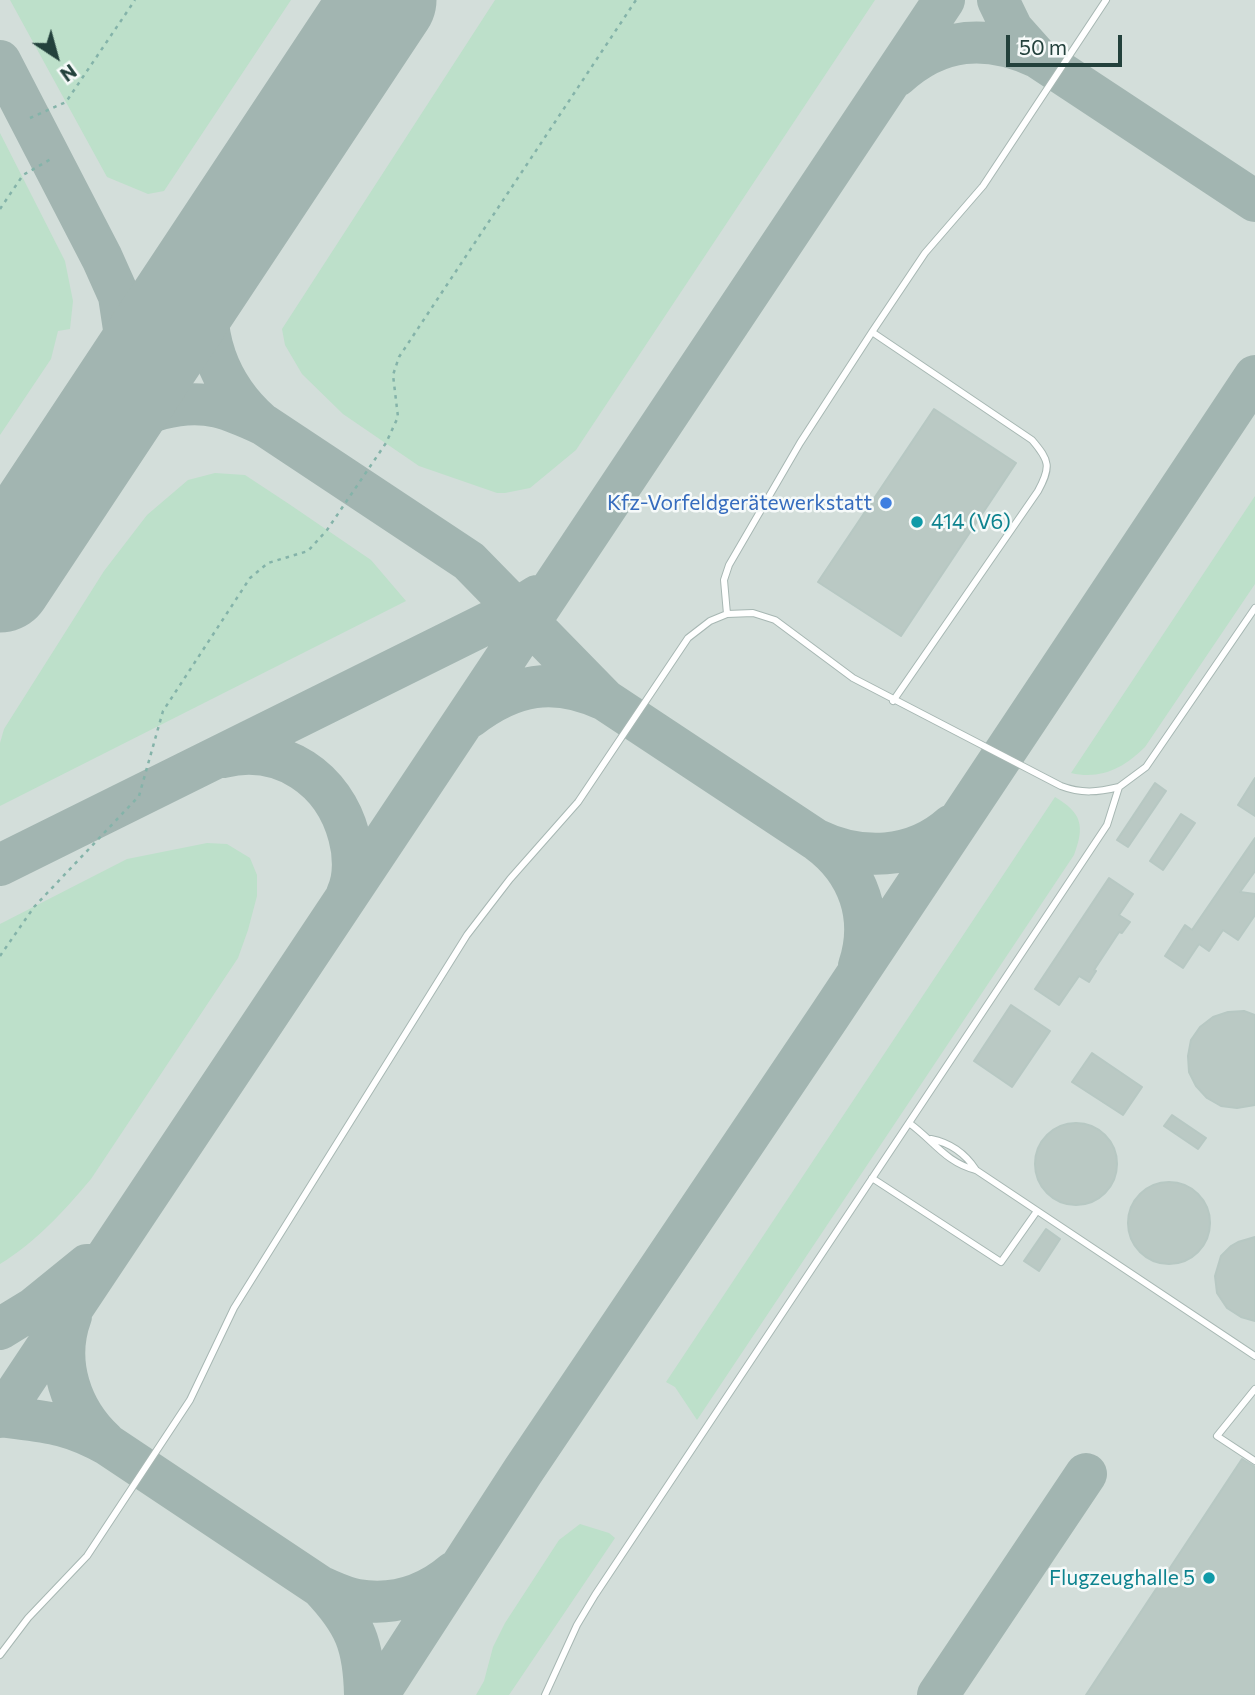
<!DOCTYPE html>
<meta charset="utf-8">
<style>
body{margin:0}
#map{position:relative;width:1255px;height:1695px;overflow:hidden;background:#e5eeeb;font-family:Commissioner,sans-serif}
canvas{display:block}
.north{position:absolute;left:21px;top:21px;width:70px;height:70px;-webkit-text-stroke:5px #f6faf9;paint-order:stroke;rotate:144deg;font-size:19px;font-weight:700;line-height:28px;text-align:center;color:#23413c}
.north::after{content:'';display:block;margin:auto;width:24px;height:32px;background:#23413c;clip-path:polygon(50% 0,100% 100%,50% 72%,0 100%)}
.scale{position:absolute;left:1006px;top:35px;width:116px;height:32px;box-sizing:border-box;border:4px solid #23413c;border-top:0;padding-left:9px;font-size:21px;line-height:24px;white-space:nowrap;color:#23413c;-webkit-text-stroke:5px #f6faf9;paint-order:stroke}
</style>
<div id="map">
<canvas width="1255" height="1695"></canvas>
<div class="north">N</div>
<div class="scale">50 m</div>
</div>
<script>
const ctx = document.querySelector('canvas').getContext('2d');
ctx.lineJoin = 'round';
function paint(path, color) {
  ctx.fillStyle = color;
  ctx.fill(path, 'evenodd');
}
function stroke(path, color, width, dash) {
  ctx.strokeStyle = color;
  ctx.lineWidth = width;
  ctx.lineCap = dash ? 'butt' : 'round';
  ctx.setLineDash(dash || []);
  ctx.stroke(path);
}
function label(font, color, halo, rows, align = 'center') {
  ctx.font = font + ' Commissioner,sans-serif';
  ctx.lineWidth = 5;
  ctx.setLineDash([]);
  ctx.textBaseline = 'middle';
  ctx.strokeStyle = halo;
  ctx.fillStyle = color;
  for (const [text, x, y, turn = 0] of rows) {
    ctx.save();
    ctx.translate(x, y);
    ctx.rotate((+turn || 0) * Math.PI / 180);
    ctx.textAlign = isNaN(turn) ? turn : align;
    if (halo) ctx.strokeText(text, 0, 0);
    ctx.fillText(text, 0, 0);
    ctx.restore();
  }
}
paint(new Path2D(`
 M 0,0 L 1255,0 L 1255,1695 L 0,1695 Z`), '#d3deda');
paint(new Path2D(`
 M 10,0 L 291,0 L 164,191 L 148,194 L 107,177 Z
 M 495,0 L 875,0 L 576,450 L 530,488 L 505,493 L 497,493 L 419,466 L 343,414 L 302,374 L 285,345 L 282,329 Z
 M 0,133 L 65,261 L 73,301 L 70,329 L 58,331 L 51,359 L 0,435 Z
 M 215,473 L 245,475 L 289,504 L 371,560 L 406,601 L 0,806 L 0,743 L 4,729 L 104,571 L 147,515 L 188,480 Z
 M 1255,496 L 1255,584 L 1145,747 C 1124,768 1101,780 1071,773 Z
 M 1055,797 C 1082,813 1085,826 1074,855 L 697,1420 L 675,1387 L 666,1382 Z
 M 207,843 L 227,844 L 250,858 L 257,875 L 257,896 L 248,930 L 238,958 L 91,1179 C 65,1210 35,1243 0,1264 L 0,924 L 127,859 Z
 M 580,1524 L 609,1533 L 615,1538 L 509,1695 L 476,1695 L 484,1681 L 493,1647 L 505,1623 L 559,1540 Z`), '#bde0ca');
stroke(new Path2D(`
 M 998,0 L 1012,29 L 1037,57
 M 0,61 L 102,258 L 119,296 L 124,329 L 124,358 L 115,395 L 93,440
 M 897,76 C 940,37 986,34 1037,57 L 1255,201
 M 244,210 C 232,232 218,254 212,278 C 198,332 219,386 261,423
 M 68,476 C 81,461 94,445 110,433 C 139,412 182,398 218,407 C 234,411 249,418 264,425 L 469,561 L 605,700 L 815,839 C 860,861 913,860 952,825
 M 0,608 L 60,490
 M 470,717 C 513,684 554,676 605,700
 M 223,757 C 282,743 334,779 349,836 C 354,854 355,877 347,894
 M 818,841 C 859,871 875,918 859,966
 M 0,865 L 516,609 L 537,596
 M 71,1316 C 54,1362 71,1411 105,1442
 M 0,1329 L 34,1308 L 87,1265
 M 0,1416 C 45,1422 67,1422 108,1445 L 321,1587 C 355,1623 364,1645 365,1695
 M 0,1417 L 944,0
 M 321,1587 C 333,1592 345,1598 357,1600 C 393,1606 427,1595 454,1572
 M 378,1695 L 523,1471 L 830,1015 L 1255,376
 M 938,1695 L 1086,1474`), '#a2b5b1', 42);
stroke(new Path2D(`
 M 0,580 L 384,0`), '#a2b5b1', 105);
const building = new Path2D(`
 M 934,409 L 1016,463 L 901,636 L 818,582 Z
 M 1255,778 L 1255,816 L 1238,805 Z
 M 1155,783 L 1166,791 L 1128,847 L 1117,840 Z
 M 1181,814 L 1195,823 L 1163,870 L 1150,861 Z
 M 1255,838 L 1255,871 L 1240,892 L 1255,894 L 1255,915 L 1238,940 L 1223,930 L 1209,951 L 1199,944 L 1183,968 L 1165,956 L 1185,925 L 1192,930 Z
 M 1109,878 L 1133,894 L 1119,915 L 1130,922 L 1122,933 L 1119,932 L 1094,970 L 1096,971 L 1089,982 L 1079,976 L 1059,1005 L 1035,989 Z
 M 1011,1005 L 1050,1031 L 1012,1087 L 974,1061 Z
 M 1244,1011 L 1255,1015 L 1255,1105 L 1237,1108 L 1221,1106 L 1207,1098 L 1196,1086 L 1189,1072 L 1188,1056 L 1191,1040 L 1200,1027 L 1213,1017 L 1228,1012 Z
 M 1092,1053 L 1142,1087 L 1123,1115 L 1072,1082 Z
 M 1172,1115 L 1206,1138 L 1198,1149 L 1164,1126 Z
 M1035 1164a41 41 0 1 1 82 0a41 41 0 1 1-82 0Z
 M1128 1223a41 41 0 1 1 82 0a41 41 0 1 1-82 0Z
 M 1046,1229 L 1060,1239 L 1039,1271 L 1024,1261 Z
 M 1255,1237 L 1255,1321 L 1241,1317 L 1227,1308 L 1217,1293 L 1215,1276 L 1221,1256 L 1231,1246 L 1238,1242 Z
 M 1242,1459 L 1255,1467 L 1255,1695 L 1086,1695 Z`);
paint(building, '#bac9c4');
stroke(building, '#b7c8c3', 2);
const lane = new Path2D(`
 M 872,332 L 1032,440 C 1050,461 1051,467 1038,491 L 893,701
 M 727,614 L 753,613 L 775,620 L 853,678 L 1061,786 C 1082,794 1098,792 1119,787
 M 909,1123 C 933,1140 946,1163 976,1170 L 1255,1356
 M 931,1139 C 951,1143 965,1153 976,1170
 M 872,1178 L 1001,1262 L 1037,1211
 M 1255,1389 L 1217,1436 L 1255,1461
 M 0,1655 L 28,1618 L 87,1556 L 190,1400 L 234,1308 L 467,935 L 510,879 L 578,802 L 688,638 L 710,621 L 727,614 L 724,580 L 729,565 L 800,443 L 872,332 L 925,253 L 983,186 L 1106,0
 M 545,1695 L 577,1625 L 595,1595 L 1107,825 L 1119,787 L 1146,767 L 1255,608`);
stroke(lane, '#a7b7b3', 8);
stroke(new Path2D(`
 M 30,118 L 66,102 L 135,0
 M 0,209 L 23,175 L 51,159
 M 0,956 L 34,907 L 139,796 L 163,711 L 250,578 L 268,563 L 308,551 L 327,530 L 386,443 L 398,417 L 393,375 L 399,357 L 636,0`), '#84b3a9', 2.5, [3.5, 5]);
stroke(lane, '#fff', 6);
for (const [x, y, r, color] of [
 [886,503,7,"#3f7fe0"],
 [917,522,7,"#0f9aa8"],
 [1209,1578,7,"#0f9aa8"]
]) {
  const dot = new Path2D();
  dot.arc(x, y, r, 0, 2 * Math.PI);
  ctx.fillStyle = color;
  ctx.fill(dot);
  stroke(dot, '#f6faf9', 2.5);
}
label('21px', '#366cbe', '#f6faf9', [
 ["Kfz-Vorfeldgerätewerkstatt",872,503]
], 'right');
label('21px', '#0d838f', '#f6faf9', [
 ["414 (V6)",931,522],
 ["Flugzeughalle 5",1195,1578,"right"]
], 'left');
</script>
